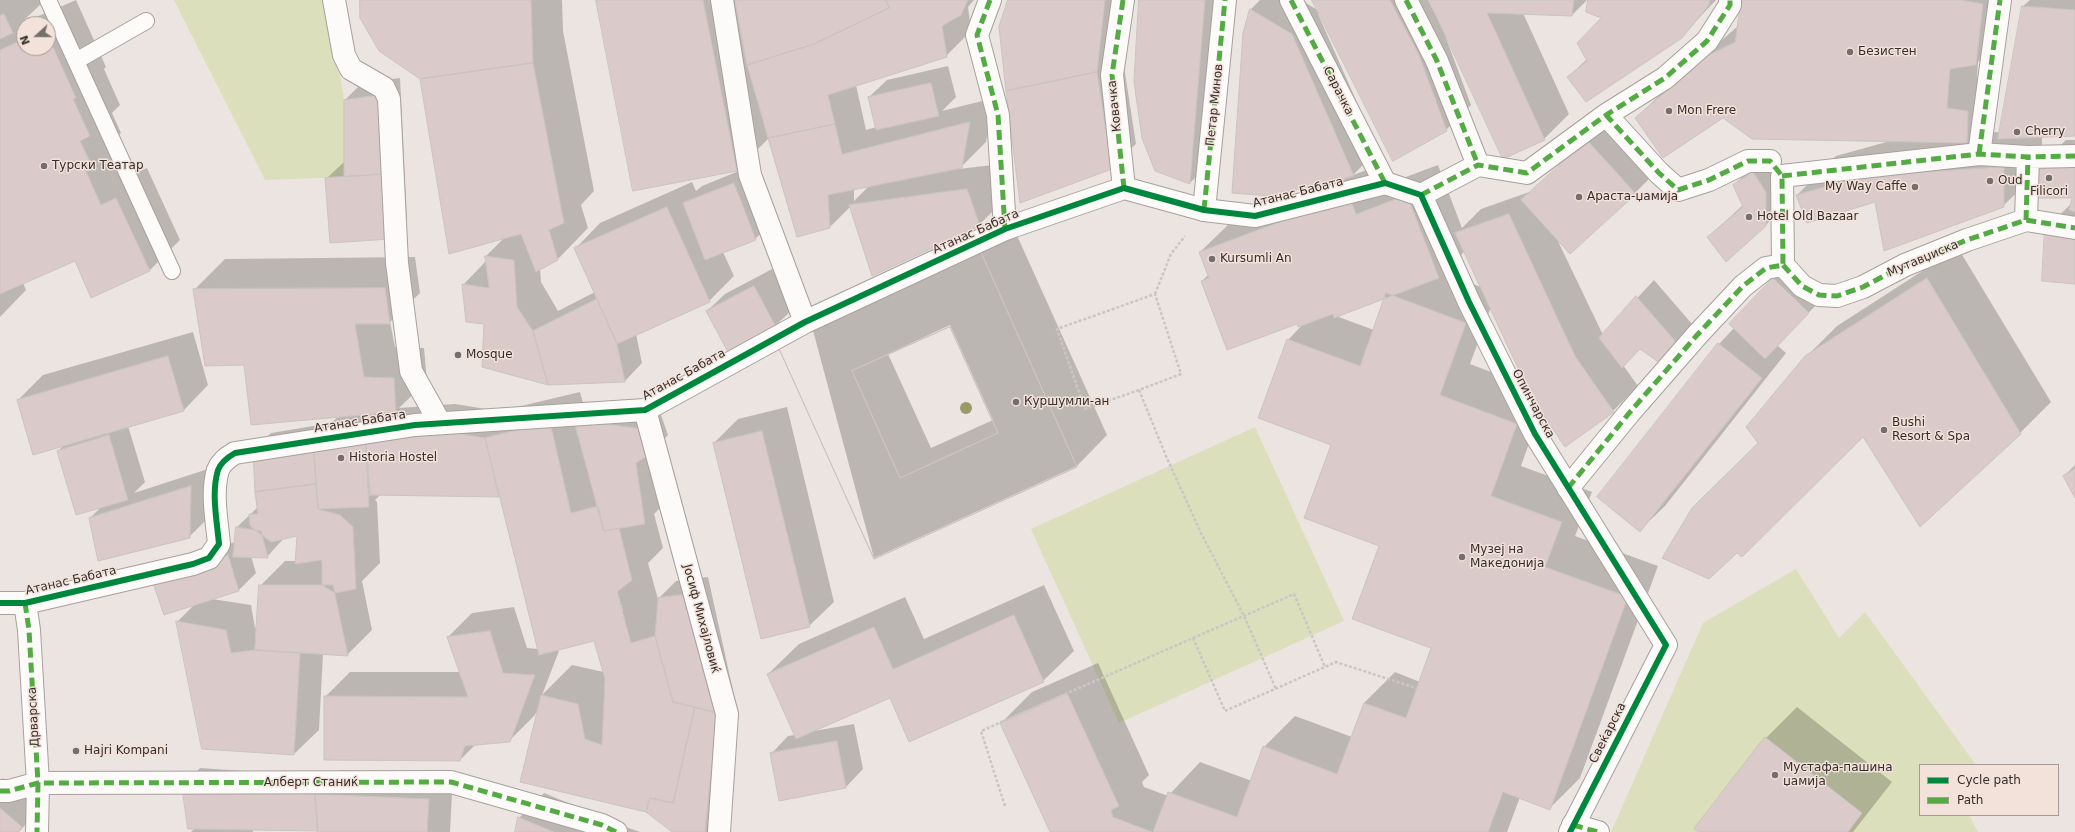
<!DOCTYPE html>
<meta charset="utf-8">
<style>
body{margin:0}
#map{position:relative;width:2075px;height:832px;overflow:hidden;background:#ece4e0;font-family:"DejaVu Sans",sans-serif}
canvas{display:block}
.legend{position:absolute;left:1919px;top:764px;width:140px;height:52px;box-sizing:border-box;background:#f2e2da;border:1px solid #a69a94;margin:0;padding:5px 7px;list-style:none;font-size:12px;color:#352e2b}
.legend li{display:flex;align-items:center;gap:8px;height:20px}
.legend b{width:20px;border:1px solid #a69a94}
.north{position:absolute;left:16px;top:16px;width:40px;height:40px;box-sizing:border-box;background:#f2e2da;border:1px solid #a69a94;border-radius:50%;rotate:249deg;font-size:11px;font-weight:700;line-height:16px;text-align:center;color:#352e2b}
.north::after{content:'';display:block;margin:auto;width:14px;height:18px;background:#756e6a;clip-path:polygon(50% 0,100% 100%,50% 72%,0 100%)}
</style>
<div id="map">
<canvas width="2075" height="832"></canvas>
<ul class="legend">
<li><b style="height:5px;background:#00873e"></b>Cycle path</li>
<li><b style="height:5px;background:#54ab44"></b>Path</li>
</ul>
<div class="north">N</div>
</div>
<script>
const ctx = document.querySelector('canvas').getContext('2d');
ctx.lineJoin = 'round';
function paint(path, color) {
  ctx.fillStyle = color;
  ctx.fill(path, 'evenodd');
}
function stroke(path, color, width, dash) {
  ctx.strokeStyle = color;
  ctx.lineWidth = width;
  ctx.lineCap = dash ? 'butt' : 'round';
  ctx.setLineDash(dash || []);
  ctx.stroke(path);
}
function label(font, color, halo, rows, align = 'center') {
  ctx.font = font + ' "DejaVu Sans",sans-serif';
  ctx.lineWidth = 3;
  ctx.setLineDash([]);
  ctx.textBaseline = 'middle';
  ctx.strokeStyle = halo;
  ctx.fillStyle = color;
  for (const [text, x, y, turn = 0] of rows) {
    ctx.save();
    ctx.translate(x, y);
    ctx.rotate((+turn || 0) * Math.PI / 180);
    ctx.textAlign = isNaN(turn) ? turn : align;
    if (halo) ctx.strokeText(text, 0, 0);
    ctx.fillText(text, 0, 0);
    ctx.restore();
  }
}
paint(new Path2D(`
 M 174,0 L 328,0 L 344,100 L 344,177 L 265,180 Z
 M 1255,427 L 1344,621 L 1119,723 L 1031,529 Z
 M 1796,569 L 1839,638 L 1865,612 L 1976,765 L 1920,765 L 1920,815 L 1969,815 L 1978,832 L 1611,832 L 1703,623 Z`), '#dbdfbb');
paint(new Path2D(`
 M 0,0 L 42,0 L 43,2 L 20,24 L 76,0 L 106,67 L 104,69 L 120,105 L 112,113 L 121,133 L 115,138 L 131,175 L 147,168 L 180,240 L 149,271 L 75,259 L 23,283 L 26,290 L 0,317 ZM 24,24 L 48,24 L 48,48 L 24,48 Z
 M 361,0 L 562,0 L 563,31 L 594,191 L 581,205 L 588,228 L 558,259 L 540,268 L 541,282 L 558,311 L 595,292 L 576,248 L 600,223 L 692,182 L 696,191 L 702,186 L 751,166 L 773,222 L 755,239 L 723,252 L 734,276 L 709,301 L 636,334 L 642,363 L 625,381 L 548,384 L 463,285 L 486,261 L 486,256 L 504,238 L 421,79 Z
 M 597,0 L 974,0 L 968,7 L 971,31 L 946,56 L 856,85 L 866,130 L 876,127 L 869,97 L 887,80 L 948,66 L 956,97 L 942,111 L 994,98 L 986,142 L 959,169 L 992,165 L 1004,200 L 979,225 L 851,206 L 830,227 L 769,138 L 737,170 L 634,190 ZM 870,185 L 854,201 L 854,189 Z
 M 1009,0 L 1127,0 L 1121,47 L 1136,144 L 1111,168 Z
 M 1140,0 L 1228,0 L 1215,158 L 1190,183 L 1155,170 Z
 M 1260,0 L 1301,0 L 1319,11 L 1313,0 L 1428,0 L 1433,10 L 1435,9 L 1430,0 L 1587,0 L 1572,15 L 1523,13 L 1569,114 L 1544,139 L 1448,38 L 1446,38 L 1471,105 L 1446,130 L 1320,14 L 1318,14 L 1378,150 L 1353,175 L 1380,165 L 1387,184 L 1438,165 L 1462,228 L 1481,209 L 1532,191 L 1613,116 L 1660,168 L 1635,193 L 1556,237 L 1603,335 L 1654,280 L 1692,324 L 1660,361 L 1641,348 L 1623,365 L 1638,386 L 1613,411 L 1565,446 L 1541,409 L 1521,466 L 1592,492 L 1575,536 L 1658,566 L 1580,778 L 1550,808 L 1520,797 L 1507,832 L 1051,832 L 1001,723 L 1032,692 L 1098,663 L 1149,775 L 1142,782 L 1144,787 L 1168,796 L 1200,762 L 1252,781 L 1264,747 L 1295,716 L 1352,737 L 1364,703 L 1395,672 L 1420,682 L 1433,648 L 1380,546 L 1332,444 L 1288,340 L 1303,324 L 1202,281 L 1209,274 L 1200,252 L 1231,222 L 1345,179 L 1244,33 L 1251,9 ZM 1465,251 L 1481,287 L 1443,273 ZM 1386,297 L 1374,330 L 1336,316 ZM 1491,307 L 1528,386 L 1470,364 Z
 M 1589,0 L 1716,0 L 1681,37 L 1568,77 L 1587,59 L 1602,18 Z
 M 1742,0 L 2010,0 L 2006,33 L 1978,62 L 1977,78 L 1998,81 L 1997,111 L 1975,133 L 2001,132 L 2023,6 L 2030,0 L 2075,0 L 2075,135 L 2042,137 L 2042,163 L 2066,140 L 2075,140 L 2075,283 L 2046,228 L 2072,203 L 2073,197 L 2041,169 L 2003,206 L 1797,195 L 1836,156 L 1890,141 L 1724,117 L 1636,118 L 1667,88 L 1738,26 Z
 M 400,78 L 407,220 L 390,238 L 326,179 L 345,161 L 345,100 L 362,83 Z
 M 1770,156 L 1783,208 L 1765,226 L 1708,237 L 1743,205 L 1734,185 L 1751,168 Z
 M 1010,220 L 1107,435 L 1077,466 L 874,558 L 808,312 ZM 950,325 L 993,420 L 931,448 L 888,354 Z
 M 1958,248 L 2051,402 L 2020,433 L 1863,435 L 1759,443 L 1806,357 L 1837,326 Z
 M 415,257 L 420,293 L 390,322 L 395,347 L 424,348 L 427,381 L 399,408 L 455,404 L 511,413 L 517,407 L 580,392 L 585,410 L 660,412 L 668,435 L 654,449 L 662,506 L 654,514 L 663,548 L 648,563 L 658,599 L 676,581 L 708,577 L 734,695 L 721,821 L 717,832 L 673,832 L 539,708 L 534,716 L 509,741 L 476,744 L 460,760 L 325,697 L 350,672 L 460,672 L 448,637 L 472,613 L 514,607 L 527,648 L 539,649 L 500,495 L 499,496 L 380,495 L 375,500 L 377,502 L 380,563 L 362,581 L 372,630 L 347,655 L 323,654 L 319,730 L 294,754 L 177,622 L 194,605 L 171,562 L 235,542 L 237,527 L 258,507 L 254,450 L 271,433 L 331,423 L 339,416 L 244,364 L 194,290 L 225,259 ZM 298,535 L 297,561 L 285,561 L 260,586 L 258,628 L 255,628 L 251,605 L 212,599 L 239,590 L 256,573 L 251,556 L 267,557 L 284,538 ZM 615,587 L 616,587 L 623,611 L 621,611 ZM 595,639 L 604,672 L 572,665 L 542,695 L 559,651 L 553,650 Z
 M 1791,261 L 1826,295 L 1777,345 L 1786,353 L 1665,506 L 1640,530 L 1719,344 L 1734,328 L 1730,324 Z
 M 772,269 L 793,309 L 775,326 L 707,311 L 725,294 Z
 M 193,332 L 208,385 L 184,410 L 128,426 L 145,482 L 134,493 L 208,469 L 207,519 L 189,537 L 90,518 L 102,506 L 58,451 L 65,444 L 18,400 L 43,375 Z
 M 787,407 L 834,602 L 809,626 L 714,443 L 738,419 Z
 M 2075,465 L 2075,496 L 2064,476 Z
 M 1044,585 L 1074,651 L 1043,681 L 890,697 L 814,731 L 854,724 L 863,769 L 846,787 L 771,754 L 788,736 L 795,735 L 768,674 L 799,644 L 905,597 L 924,639 Z
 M 1797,707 L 1892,782 L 1853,832 L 1700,832 L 1696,828 L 1766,738 Z
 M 200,768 L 333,777 L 341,770 L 453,775 L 450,832 L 318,832 L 318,830 L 253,829 L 253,832 L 191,832 L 195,828 L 183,785 Z
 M 3,778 L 38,810 L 19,832 L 0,832 L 0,781 Z
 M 544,793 L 626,827 L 640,832 L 516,832 L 519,818 Z`), '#0003');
const building = new Path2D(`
 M 360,0 L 531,0 L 533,63 L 420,79 L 379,51 L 360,18 Z
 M 596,0 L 703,0 L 737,171 L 633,191 Z
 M 735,0 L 886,0 L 889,8 L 814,44 L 747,65 Z
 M 886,0 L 968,0 L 961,15 L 942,26 L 947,57 L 828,95 L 835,124 L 768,138 L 747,65 L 814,44 L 889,8 Z
 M 1008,0 L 1105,0 L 1097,72 L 1006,91 L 999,27 Z
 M 1139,0 L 1205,0 L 1190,184 L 1155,171 L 1142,138 L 1134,82 Z
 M 1312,0 L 1390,0 L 1419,55 L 1447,131 L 1393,161 Z
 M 1429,0 L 1574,0 L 1572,16 L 1487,13 L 1545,140 L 1503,159 Z
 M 1588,0 L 1710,0 L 1709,5 L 1682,38 L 1586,102 L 1567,77 L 1587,61 L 1577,43 L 1601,18 L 1586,12 Z
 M 1741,0 L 1961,0 L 1983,4 L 1976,65 L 1950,69 L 1947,108 L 1968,111 L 1967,143 L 1752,139 L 1723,118 L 1663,158 L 1635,118 L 1707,56 L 1735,42 Z
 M 2022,6 L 2075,10 L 2075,136 L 1998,139 Z
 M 1250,9 L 1292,34 L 1354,176 L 1270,196 L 1232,193 L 1243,33 Z
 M 4,14 L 13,33 L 0,39 L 0,16 Z
 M 48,36 L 76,98 L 73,99 L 90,136 L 80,141 L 91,164 L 84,167 L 101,205 L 116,198 L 150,271 L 91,298 L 75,261 L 0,294 L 0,50 L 24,39 L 24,48 L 48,48 Z
 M 533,63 L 564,223 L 549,230 L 558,260 L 536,272 L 521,234 L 449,254 L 420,79 Z
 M 1097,72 L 1112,169 L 1020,203 L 1006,91 Z
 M 931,83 L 939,116 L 876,130 L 868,97 Z
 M 382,95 L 386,174 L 344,177 L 344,100 Z
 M 970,122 L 962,168 L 828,195 L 830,228 L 797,237 L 768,138 L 835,124 L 842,154 Z
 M 1587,140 L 1636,194 L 1570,254 L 1521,200 Z
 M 2040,164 L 2075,164 L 2075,212 L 2069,210 L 2072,198 L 2037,198 Z
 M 2004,167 L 2004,207 L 1884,251 L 1875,202 L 1807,223 L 1796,195 L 1863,176 Z
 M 1753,172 L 1766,192 L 1766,226 L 1726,262 L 1707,237 L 1743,207 L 1733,185 Z
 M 386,174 L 390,239 L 330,243 L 325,178 Z
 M 734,183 L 756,240 L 705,260 L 683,203 Z
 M 967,189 L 980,226 L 872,276 L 849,205 Z
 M 1407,195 L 1439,278 L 1334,318 L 1333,314 L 1298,327 L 1297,324 L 1227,350 L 1201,281 L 1209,278 L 1199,252 L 1349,196 L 1356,214 Z
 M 667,207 L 710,302 L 617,344 L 574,248 Z
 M 1509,214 L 1575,356 L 1614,412 L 1565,447 L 1532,398 L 1455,233 Z
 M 2045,228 L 2075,233 L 2075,284 L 2042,281 Z
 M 980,250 L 1077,467 L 874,559 L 776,342 ZM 950,327 L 998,433 L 900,478 L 852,371 Z
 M 980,250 L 1077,467 L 874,559 L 776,342 ZM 950,327 L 998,433 L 900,478 L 852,371 Z
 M 485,256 L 514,260 L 517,307 L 533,331 L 548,385 L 482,367 L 484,324 L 466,322 L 462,284 L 489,288 Z
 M 1773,278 L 1809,313 L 1765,359 L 1729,324 Z
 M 1927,278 L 2021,434 L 1920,527 L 1863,437 L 1742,557 L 1737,553 L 1709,579 L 1662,558 L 1692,508 L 1758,443 L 1746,427 L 1805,356 Z
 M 754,286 L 776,327 L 728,352 L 706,311 Z
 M 385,288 L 390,324 L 355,324 L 364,377 L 394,378 L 396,412 L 251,425 L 244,365 L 205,366 L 193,289 Z
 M 1386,293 L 1466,323 L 1440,395 L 1517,424 L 1491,496 L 1562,522 L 1545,567 L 1628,597 L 1550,810 L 1503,792 L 1488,832 L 1153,832 L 1168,792 L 1237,817 L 1263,746 L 1337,774 L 1364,703 L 1406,718 L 1431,648 L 1352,619 L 1379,546 L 1304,518 L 1331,445 L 1258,418 L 1287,339 L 1360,366 Z
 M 1636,296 L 1676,342 L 1660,363 L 1640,349 L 1622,368 L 1599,338 Z
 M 597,299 L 617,344 L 625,382 L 548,385 L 533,331 Z
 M 1718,343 L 1762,378 L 1640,532 L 1597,497 Z
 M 168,356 L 184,411 L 33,455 L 17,400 Z
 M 574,420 L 643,429 L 651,453 L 636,463 L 645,524 L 604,531 Z
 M 550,422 L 571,513 L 598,506 L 604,531 L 619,528 L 632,580 L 617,592 L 631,643 L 655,636 L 673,702 L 695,707 L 673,803 L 650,798 L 646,812 L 520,782 L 541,695 L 578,704 L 585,739 L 602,745 L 605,679 L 594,641 L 539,655 L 485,438 Z
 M 430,429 L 485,438 L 499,497 L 370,495 L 365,433 Z
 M 762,431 L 810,627 L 761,639 L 713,443 Z
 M 365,433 L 369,507 L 318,509 L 313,441 Z
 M 109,435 L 128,500 L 76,515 L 57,451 Z
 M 313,441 L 316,484 L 255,492 L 253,450 Z
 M 2075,469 L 2075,498 L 2063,476 Z
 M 316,484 L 318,509 L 340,515 L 353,527 L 356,589 L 335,593 L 322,585 L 322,560 L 295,564 L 297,536 L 271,542 L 250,526 L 249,514 L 258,514 L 255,492 Z
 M 191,486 L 190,538 L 98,561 L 89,518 Z
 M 236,527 L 261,531 L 268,558 L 233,557 Z
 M 228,555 L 239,591 L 164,615 L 152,580 Z
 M 259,585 L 333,585 L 348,656 L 255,650 Z
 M 690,594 L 717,713 L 673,702 L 655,636 L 658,598 Z
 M 1014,615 L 1044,682 L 909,742 L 890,698 L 796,739 L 767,674 L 874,627 L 893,669 Z
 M 176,621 L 226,630 L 231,653 L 255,650 L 300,653 L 294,755 L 202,749 Z
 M 490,631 L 503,673 L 535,675 L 510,742 L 465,746 L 460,761 L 324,760 L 324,696 L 468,697 L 447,637 Z
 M 1067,693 L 1119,806 L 1111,810 L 1113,817 L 1152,832 L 1050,832 L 1000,723 Z
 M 695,707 L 717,713 L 705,832 L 672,832 L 646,812 L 650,798 L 673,803 Z
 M 1765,737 L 1862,813 L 1848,832 L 1699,832 L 1694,829 Z
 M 837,741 L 846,788 L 779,801 L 770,753 Z
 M 182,785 L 315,794 L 318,831 L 188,829 Z
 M 315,794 L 429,799 L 427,832 L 318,832 Z
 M 0,808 L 22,827 L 18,832 L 0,832 Z
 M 518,817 L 554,832 L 515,832 Z`);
paint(building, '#dacac9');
stroke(building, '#cac3c1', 1);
const service = new Path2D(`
 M 48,0 L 172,271
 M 76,61 L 146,21`);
const pedestrian = new Path2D(`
 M 990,0 L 977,35 L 998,115 L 1005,229
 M 1123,0 L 1112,75 L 1124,188
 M 1291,0 L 1385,183
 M 1406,0 L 1437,61 L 1478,165
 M 1606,115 L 1659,173 L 1678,190 L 1709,180 L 1748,161 L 1770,161
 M 1979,154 L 2000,0
 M 1421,195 L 1478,165 L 1527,173 L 1606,115 L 1665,78 L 1707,41 L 1730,5 L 1730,0
 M 1204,210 L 1225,0
 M 2026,220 L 2028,157
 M 1783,265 L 1802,286 L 1819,295 L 1837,296 L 1863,287 L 1905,265 L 1967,240 L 2026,220 L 2075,228
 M 1568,488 L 1630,412 L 1698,334 L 1743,286 L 1766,268 L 1783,265 L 1782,176 L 1979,154 L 2028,157 L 2075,156
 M 1573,825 L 1598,832`);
const minor = new Path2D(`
 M 334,0 L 344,55 L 351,69 L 384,88 L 389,99 L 397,263 L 411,371 L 440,423
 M 722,0 L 750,175 L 805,322
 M 645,410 L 727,714 L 719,832
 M 0,603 L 25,603 L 193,564 L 209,558 L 219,544 C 217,521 211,493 218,470 C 221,462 228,457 235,453 L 415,425 L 645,410 L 805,322 L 1005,229 L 1124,188 L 1204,210 L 1255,216 L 1385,183 L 1421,195 L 1469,302 L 1535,434 L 1666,645 L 1570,832
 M 25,603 L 29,630 L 38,783 L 37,832
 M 0,791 L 9,791 L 38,783 L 451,782 L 602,825 L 616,832`);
stroke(service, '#a7a09d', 18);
stroke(pedestrian, '#a7a09d', 24);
stroke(minor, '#a7a09d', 24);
stroke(new Path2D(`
 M 1155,294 L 1171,254 L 1185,236
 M 1139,390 L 1085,409 L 1057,329 L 1155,294 L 1181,374 L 1139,390 L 1166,456 L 1201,533 L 1244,616 L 1276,689
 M 367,463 L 370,498
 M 1193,638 L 1294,594 L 1325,667
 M 1005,806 L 981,731 L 1193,638 L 1225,711 L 1336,662 L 1416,688`), '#cac6c5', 2.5, [3, 2]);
stroke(service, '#fcfbfa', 16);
stroke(pedestrian, '#fcfbfa', 22);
stroke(minor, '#fcfbfa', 22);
stroke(new Path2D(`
 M 990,0 L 977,35 L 998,115 L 1005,229
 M 1123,0 L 1112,75 L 1124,188
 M 1291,0 L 1385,183
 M 1406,0 L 1437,61 L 1478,165
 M 1979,154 L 2000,0
 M 1782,176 L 1979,154 L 2028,157 L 2075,156
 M 1421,195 L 1478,165 L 1527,173 L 1606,115 L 1665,78 L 1707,41 L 1730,5 L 1730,0
 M 1204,210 L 1225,0
 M 2026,220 L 2028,157
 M 1783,265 L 1802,286 L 1819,295 L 1837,296 L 1863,287 L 1905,265 L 1967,240 L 2026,220 L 2075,228
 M 1568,488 L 1630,412 L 1698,334 L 1743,286 L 1766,268 L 1783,265 L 1782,176 L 1770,161 L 1748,161 L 1709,180 L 1678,190 L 1659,173 L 1606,115
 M 25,603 L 29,630 L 38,783 L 37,832
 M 0,791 L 9,791 L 38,783 L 451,782 L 602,825 L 616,832
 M 1573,825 L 1598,832`), '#54ab44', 5, [10, 5]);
stroke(new Path2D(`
 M 0,603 L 25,603 L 193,564 L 209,558 L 219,544 C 217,521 211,493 218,470 C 221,462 228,457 235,453 L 415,425 L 645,410 L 805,322 L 1005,229 L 1124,188 L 1204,210 L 1255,216 L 1385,183 L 1421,195 L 1469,302 L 1535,434 L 1666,645 L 1570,832`), '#00873e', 6);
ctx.fillStyle = '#979a69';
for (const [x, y] of [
 [966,408]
]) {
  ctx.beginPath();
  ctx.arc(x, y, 6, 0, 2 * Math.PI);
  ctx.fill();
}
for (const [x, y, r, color] of [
 [1850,52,4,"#756e6a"],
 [1669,111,4,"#756e6a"],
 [2017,132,4,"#756e6a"],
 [44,166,4,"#756e6a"],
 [2049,178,4,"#756e6a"],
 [1990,181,4,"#756e6a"],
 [1915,187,4,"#756e6a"],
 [1579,197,4,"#756e6a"],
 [1749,217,4,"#756e6a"],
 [1212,259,4,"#756e6a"],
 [458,355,4,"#756e6a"],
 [1016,402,4,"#756e6a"],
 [1884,430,4,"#756e6a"],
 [341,458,4,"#756e6a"],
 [1462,557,4,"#756e6a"],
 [76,751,4,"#756e6a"],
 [1775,775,4,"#756e6a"]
]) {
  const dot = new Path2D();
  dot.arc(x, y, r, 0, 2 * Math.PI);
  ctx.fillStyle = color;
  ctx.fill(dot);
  stroke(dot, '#f2e2da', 1.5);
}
label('12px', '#352e2b', '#f2e2da', [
 ["Безистен",1858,52],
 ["Mon Frere",1677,111],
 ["Cherry",2025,132],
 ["Турски Театар",52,166],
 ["Oud",1998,181],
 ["My Way Caffe",1907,187,"right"],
 ["Filicori",2049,192,"center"],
 ["Араста-џамија",1587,197],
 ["Hotel Old Bazaar",1757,217],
 ["Kursumli An",1220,259],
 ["Mosque",466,355],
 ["Куршумли-ан",1024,402],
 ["Bushi",1892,423],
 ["Resort & Spa",1892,437],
 ["Historia Hostel",349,458],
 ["Музеј на",1470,550],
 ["Македонија",1470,564],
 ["Hajri Kompani",84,751],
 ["Мустафа-пашина",1783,768],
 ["џамија",1783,782]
], 'left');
label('12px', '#352e2b', '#f2e2da', [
 ["Сарачка",1338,91,63],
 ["Петар Минов",1215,105,-84],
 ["Ковачка",1115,106,-96],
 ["Атанас Бабата",1298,193,-14],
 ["Атанас Бабата",976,232,-24],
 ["Мутавџиска",1923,259,-23],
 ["Атанас Бабата",684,375,-29],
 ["Опинчарска",1533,404,62],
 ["Атанас Бабата",360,422,-9],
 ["Атанас Бабата",71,581,-13],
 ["Јосиф Михајловиќ",701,619,75],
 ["Дрварска",34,717,-93],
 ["Свеќарска",1608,733,-63],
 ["Алберт Станиќ",311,783]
]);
</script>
